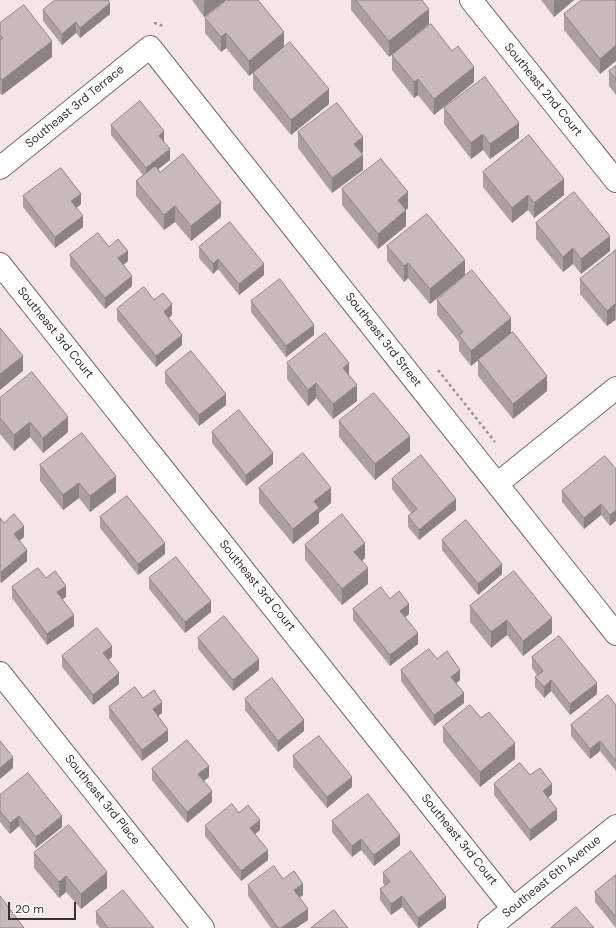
<!DOCTYPE html>
<style>
body{margin:0}
#map{position:relative;width:616px;height:928px;overflow:hidden;background:#f6e5e6;font-family:"DM Sans",sans-serif}
canvas{display:block}
.scale{position:absolute;left:8px;top:902px;width:68px;height:18px;box-sizing:border-box;border:2px solid #383132;border-top:0;padding-left:5px;font-size:12px;line-height:14px;white-space:nowrap;color:#383132;-webkit-text-stroke:3px #fff;paint-order:stroke}
</style>
<div id="map">
<canvas width="616" height="928"></canvas>
<div class="scale">20 m</div>
</div>
<script>
const ctx = document.querySelector('canvas').getContext('2d');
ctx.lineJoin = 'round';
function stroke(path, color, width, dash) {
  ctx.strokeStyle = color;
  ctx.lineWidth = width;
  ctx.lineCap = dash ? 'butt' : 'round';
  ctx.setLineDash(dash || []);
  ctx.stroke(path);
}
function paint(path, color) {
  ctx.fillStyle = color;
  ctx.fill(path, 'evenodd');
}
function label(font, color, halo, rows, align = 'center') {
  ctx.font = font + ' "DM Sans",sans-serif';
  ctx.lineWidth = 3.5;
  ctx.setLineDash([]);
  ctx.textBaseline = 'middle';
  ctx.strokeStyle = halo;
  ctx.fillStyle = color;
  for (const [text, x, y, turn = 0] of rows) {
    ctx.save();
    ctx.translate(x, y);
    ctx.rotate((+turn || 0) * Math.PI / 180);
    ctx.textAlign = isNaN(turn) ? turn : align;
    if (halo) ctx.strokeText(text, 0, 0);
    ctx.fillText(text, 0, 0);
    ctx.restore();
  }
}
const minor = new Path2D(`
 M 471,0 L 616,181
 M 0,168 L 150,47 L 616,634
 M 0,264 L 513,909
 M 497,484 L 616,388
 M 0,673 L 203,928
 M 489,928 L 616,826`);
stroke(minor, '#766868', 24);
stroke(new Path2D(`
 M 154,23 L 159,24 L 164,27
 M 438,370 L 495,442`), '#9f9293', 2.5, [3, 3]);
stroke(minor, '#fff', 22);
paint(new Path2D(`
 M 192,0 L 226,0 L 204,17 Z
 M 351,0 L 422,0 L 429,24 L 389,57 L 351,10 Z
 M 541,0 L 574,0 L 554,17 Z
 M 616,0 L 600,74 L 564,30 L 564,14 Z
 M 43,10 L 110,14 L 80,38 L 76,33 L 62,45 L 43,21 Z
 M 205,18 L 284,47 L 249,76 L 226,48 L 221,52 L 205,33 Z
 M 0,23 L 52,57 L 2,95 L 0,93 Z
 M 452,51 L 474,82 L 434,115 L 418,95 L 414,98 L 392,70 L 392,55 Z
 M 616,66 L 616,95 L 609,86 L 609,71 Z
 M 253,73 L 329,104 L 291,135 L 253,89 Z
 M 444,108 L 519,138 L 490,159 L 483,150 L 471,159 L 444,124 Z
 M 111,125 L 164,142 L 170,160 L 158,169 L 160,172 L 221,217 L 191,241 L 175,222 L 164,230 L 136,196 L 136,181 L 143,175 L 111,135 Z
 M 298,132 L 363,152 L 362,153 L 363,170 L 332,193 L 298,148 Z
 M 483,172 L 564,195 L 534,218 L 528,210 L 512,223 L 483,187 Z
 M 342,189 L 408,208 L 406,210 L 406,226 L 378,249 L 342,205 Z
 M 23,196 L 81,204 L 77,208 L 83,227 L 55,248 L 23,207 Z
 M 536,223 L 610,251 L 581,274 L 573,264 L 563,272 L 536,239 Z
 M 387,246 L 465,275 L 430,304 L 408,278 L 404,282 L 387,261 Z
 M 109,247 L 128,261 L 123,265 L 132,286 L 105,309 L 70,266 L 70,255 Z
 M 199,247 L 264,275 L 239,295 L 218,269 L 213,274 L 199,258 Z
 M 616,250 L 616,321 L 615,320 L 607,326 L 580,294 L 580,279 Z
 M 154,300 L 172,315 L 169,318 L 182,345 L 156,367 L 117,320 L 117,309 Z
 M 437,300 L 511,333 L 471,366 L 459,351 L 459,342 L 437,315 Z
 M 251,301 L 314,335 L 286,357 L 251,312 Z
 M 478,360 L 547,391 L 513,419 L 478,376 Z
 M 287,363 L 349,376 L 357,401 L 333,419 L 316,398 L 308,406 L 287,379 Z
 M 165,372 L 226,405 L 199,426 L 165,383 Z
 M 0,398 L 68,432 L 43,453 L 30,437 L 14,451 L 0,434 Z
 M 339,421 L 410,451 L 375,480 L 339,437 Z
 M 212,432 L 273,464 L 246,486 L 212,443 Z
 M 40,465 L 116,492 L 90,512 L 79,498 L 63,510 L 40,481 Z
 M 616,469 L 610,526 L 601,515 L 584,529 L 562,502 L 562,491 Z
 M 392,479 L 456,510 L 419,540 L 408,527 L 408,516 L 411,513 L 392,489 Z
 M 259,488 L 331,503 L 319,513 L 319,523 L 293,544 L 259,503 Z
 M 100,517 L 165,554 L 138,575 L 100,528 Z
 M 0,518 L 4,523 L 24,537 L 19,541 L 27,561 L 1,583 L 0,581 Z
 M 442,540 L 502,574 L 478,595 L 442,550 Z
 M 305,545 L 365,558 L 362,561 L 368,584 L 342,605 L 305,560 Z
 M 46,578 L 66,597 L 62,599 L 74,626 L 47,645 L 12,598 L 12,587 Z
 M 149,578 L 211,612 L 185,633 L 149,589 Z
 M 390,599 L 409,614 L 405,617 L 418,644 L 390,666 L 353,620 L 353,609 Z
 M 470,606 L 552,633 L 523,656 L 507,635 L 491,648 L 470,622 Z
 M 198,638 L 259,670 L 233,691 L 198,649 Z
 M 62,656 L 112,657 L 108,660 L 119,684 L 93,705 L 62,667 Z
 M 532,657 L 597,694 L 570,715 L 551,691 L 544,698 L 535,687 L 535,677 L 537,675 L 532,668 Z
 M 437,659 L 460,680 L 456,683 L 464,703 L 434,726 L 401,681 L 401,670 Z
 M 143,698 L 162,713 L 158,716 L 168,741 L 142,761 L 109,718 L 109,707 Z
 M 245,699 L 304,731 L 278,752 L 245,710 Z
 M 616,705 L 616,771 L 600,751 L 590,759 L 571,736 L 571,725 Z
 M 443,727 L 515,759 L 480,787 L 443,742 Z
 M 293,756 L 352,787 L 327,808 L 293,767 Z
 M 152,769 L 209,777 L 204,781 L 212,802 L 187,823 L 152,780 Z
 M 530,775 L 552,794 L 548,798 L 557,820 L 530,841 L 494,795 L 494,784 Z
 M 0,795 L 62,827 L 36,848 L 19,826 L 10,834 L 0,822 Z
 M 239,813 L 260,830 L 255,834 L 268,860 L 241,881 L 205,836 L 205,826 Z
 M 332,821 L 400,845 L 374,866 L 361,850 L 352,857 L 332,832 Z
 M 34,853 L 107,888 L 81,909 L 66,892 L 59,898 L 34,868 Z
 M 383,873 L 446,908 L 419,928 L 418,928 L 402,907 L 391,915 L 380,900 L 380,889 L 385,886 L 383,883 Z
 M 616,875 L 616,928 L 595,902 L 595,892 Z
 M 283,879 L 303,895 L 299,898 L 308,920 L 296,928 L 271,928 L 248,896 L 248,885 Z
 M 96,912 L 154,928 L 100,928 L 96,923 Z`), '#ad9fa0');
paint(new Path2D(`
 M 206,0 L 226,0 L 204,17 L 204,1 Z
 M 556,0 L 574,0 L 554,17 L 554,1 Z
 M 110,3 L 110,14 L 80,38 L 80,28 Z
 M 429,9 L 429,24 L 389,57 L 389,41 Z
 M 76,22 L 76,33 L 62,45 L 62,34 Z
 M 284,32 L 284,47 L 249,76 L 249,61 Z
 M 226,33 L 226,48 L 221,52 L 221,37 Z
 M 52,41 L 52,57 L 2,95 L 2,80 Z
 M 616,45 L 616,61 L 600,74 L 600,59 Z
 M 474,67 L 474,82 L 434,115 L 434,99 Z
 M 418,79 L 418,95 L 414,98 L 414,82 Z
 M 329,89 L 329,104 L 291,135 L 291,120 Z
 M 519,123 L 519,138 L 490,159 L 490,144 Z
 M 164,131 L 164,142 L 159,136 Z
 M 483,134 L 483,150 L 471,159 L 471,143 Z
 M 363,137 L 363,152 L 354,159 L 354,144 Z
 M 170,149 L 170,160 L 146,179 L 146,168 Z
 M 363,155 L 363,170 L 332,193 L 332,178 Z
 M 564,179 L 564,195 L 534,218 L 534,203 Z
 M 408,192 L 408,208 L 398,215 L 398,200 Z
 M 81,194 L 81,204 L 71,212 L 71,201 Z
 M 528,195 L 528,210 L 512,223 L 512,208 Z
 M 221,202 L 221,217 L 191,241 L 191,226 Z
 M 175,206 L 175,222 L 164,230 L 164,215 Z
 M 406,210 L 406,226 L 378,249 L 378,234 Z
 M 83,216 L 83,227 L 55,248 L 55,237 Z
 M 610,236 L 610,251 L 581,274 L 581,259 Z
 M 573,248 L 573,264 L 563,272 L 563,257 Z
 M 128,251 L 128,261 L 118,269 L 118,258 Z
 M 218,259 L 218,269 L 213,274 L 213,264 Z
 M 465,260 L 465,275 L 430,304 L 430,289 Z
 M 408,263 L 408,278 L 404,282 L 404,266 Z
 M 264,264 L 264,275 L 239,295 L 239,284 Z
 M 132,276 L 132,286 L 105,309 L 105,298 Z
 M 172,304 L 172,315 L 164,322 L 164,312 Z
 M 615,304 L 615,320 L 607,326 L 607,311 Z
 M 511,318 L 511,333 L 471,366 L 471,351 Z
 M 314,325 L 314,335 L 286,357 L 286,346 Z
 M 182,335 L 182,345 L 156,367 L 156,356 Z
 M 23,356 L 23,371 L 0,390 L 0,374 Z
 M 349,363 L 349,378 L 343,368 Z
 M 547,376 L 547,391 L 513,419 L 513,404 Z
 M 316,383 L 316,398 L 308,406 L 308,390 Z
 M 357,385 L 357,401 L 333,419 L 333,404 Z
 M 226,394 L 226,405 L 199,426 L 199,415 Z
 M 68,417 L 68,432 L 43,453 L 43,438 Z
 M 30,422 L 30,437 L 14,451 L 14,435 Z
 M 410,436 L 410,451 L 375,480 L 375,464 Z
 M 273,453 L 273,464 L 246,486 L 246,475 Z
 M 116,476 L 116,492 L 90,512 L 90,496 Z
 M 79,483 L 79,498 L 63,510 L 63,495 Z
 M 331,488 L 331,503 L 319,513 L 319,523 L 293,544 L 293,529 L 314,501 Z
 M 456,499 L 456,510 L 419,540 L 419,530 Z
 M 601,504 L 601,515 L 584,529 L 584,518 Z
 M 616,510 L 616,521 L 610,526 L 610,515 Z
 M 24,526 L 24,537 L 14,545 L 14,534 Z
 M 165,543 L 165,554 L 138,575 L 138,564 Z
 M 365,543 L 365,558 L 354,567 L 354,552 Z
 M 27,550 L 27,561 L 1,583 L 1,572 Z
 M 502,564 L 502,574 L 478,595 L 478,584 Z
 M 368,568 L 368,584 L 342,605 L 342,589 Z
 M 66,586 L 66,597 L 57,603 L 57,592 Z
 M 211,601 L 211,612 L 185,633 L 185,622 Z
 M 409,604 L 409,614 L 400,622 L 400,611 Z
 M 74,615 L 74,626 L 47,645 L 47,634 Z
 M 552,618 L 552,633 L 523,656 L 523,641 Z
 M 507,620 L 507,635 L 491,648 L 491,632 Z
 M 418,633 L 418,644 L 390,666 L 390,655 Z
 M 112,646 L 112,657 L 103,664 L 103,653 Z
 M 259,659 L 259,670 L 233,691 L 233,680 Z
 M 460,670 L 460,680 L 451,688 L 451,677 Z
 M 119,673 L 119,684 L 93,705 L 93,695 Z
 M 551,680 L 551,691 L 544,698 L 544,687 Z
 M 597,683 L 597,694 L 570,715 L 570,704 Z
 M 464,693 L 464,703 L 434,726 L 434,715 Z
 M 162,702 L 162,713 L 153,720 L 153,709 Z
 M 304,720 L 304,731 L 278,752 L 278,741 Z
 M 168,730 L 168,741 L 142,761 L 142,750 Z
 M 600,741 L 600,751 L 590,759 L 590,749 Z
 M 515,743 L 515,759 L 480,787 L 480,772 Z
 M 13,757 L 13,768 L 0,779 L 0,768 Z
 M 209,766 L 209,777 L 198,785 L 198,774 Z
 M 352,777 L 352,787 L 327,808 L 327,797 Z
 M 552,784 L 552,794 L 543,802 L 543,791 Z
 M 212,791 L 212,802 L 187,823 L 187,812 Z
 M 557,809 L 557,820 L 530,841 L 530,830 Z
 M 19,816 L 19,826 L 10,834 L 10,823 Z
 M 62,816 L 62,827 L 36,848 L 36,837 Z
 M 260,820 L 260,830 L 250,838 L 250,828 Z
 M 400,835 L 400,845 L 374,866 L 374,855 Z
 M 361,839 L 361,850 L 352,857 L 352,846 Z
 M 268,850 L 268,860 L 241,881 L 241,871 Z
 M 107,872 L 107,888 L 81,909 L 81,894 Z
 M 66,876 L 66,892 L 59,898 L 59,882 Z
 M 303,884 L 303,895 L 294,901 L 294,890 Z
 M 402,896 L 402,907 L 391,915 L 391,904 Z
 M 446,897 L 446,908 L 419,928 L 418,928 L 418,918 Z
 M 308,909 L 308,920 L 296,928 L 281,928 Z`), '#8d8282');
const building = new Path2D(`
 M 55,0 L 108,0 L 110,3 L 80,28 L 76,22 L 62,34 L 43,10 Z
 M 227,0 L 258,0 L 284,32 L 249,61 L 226,33 L 221,37 L 205,18 Z
 M 356,0 L 422,0 L 429,9 L 389,41 Z
 M 582,0 L 616,0 L 616,45 L 600,59 L 564,14 Z
 M 24,5 L 52,41 L 2,80 L 0,77 L 0,40 L 3,38 L 0,35 L 0,23 Z
 M 431,24 L 452,51 L 458,46 L 474,67 L 434,99 L 418,79 L 414,82 L 392,55 Z
 M 290,42 L 329,89 L 291,120 L 253,73 Z
 M 616,66 L 616,79 L 609,71 Z
 M 485,77 L 519,123 L 490,144 L 483,134 L 471,143 L 444,108 Z
 M 140,101 L 164,131 L 159,136 L 170,149 L 146,168 L 111,125 Z
 M 337,103 L 363,137 L 354,144 L 363,155 L 332,178 L 298,132 Z
 M 529,135 L 564,179 L 534,203 L 528,195 L 512,208 L 483,172 Z
 M 183,154 L 221,202 L 191,226 L 175,206 L 164,215 L 136,181 L 155,166 L 160,172 Z
 M 381,159 L 408,192 L 398,200 L 406,210 L 378,234 L 342,189 Z
 M 61,168 L 81,194 L 71,201 L 83,216 L 55,237 L 23,196 Z
 M 574,192 L 610,236 L 581,259 L 573,248 L 563,257 L 536,223 Z
 M 427,214 L 465,260 L 430,289 L 408,263 L 404,266 L 387,246 Z
 M 230,222 L 264,264 L 239,284 L 218,259 L 213,264 L 199,247 Z
 M 98,233 L 109,247 L 118,239 L 128,251 L 118,258 L 132,276 L 105,298 L 70,255 Z
 M 616,250 L 616,306 L 615,304 L 607,311 L 580,279 Z
 M 472,270 L 511,318 L 471,351 L 459,335 L 463,332 L 437,300 Z
 M 280,279 L 314,325 L 286,346 L 251,301 Z
 M 144,287 L 154,300 L 163,293 L 172,304 L 164,312 L 182,335 L 156,356 L 117,309 Z
 M 0,328 L 23,356 L 0,374 Z
 M 513,332 L 547,376 L 513,404 L 478,360 Z
 M 325,333 L 349,363 L 343,368 L 357,385 L 333,404 L 316,383 L 308,390 L 287,363 Z
 M 191,351 L 226,394 L 199,415 L 165,372 Z
 M 32,372 L 68,417 L 43,438 L 30,422 L 14,435 L 0,418 L 0,398 Z
 M 374,393 L 410,436 L 375,464 L 339,421 Z
 M 239,410 L 273,453 L 246,475 L 212,432 Z
 M 82,433 L 116,476 L 90,496 L 79,483 L 63,495 L 40,465 Z
 M 303,453 L 331,488 L 314,501 L 319,508 L 293,529 L 259,488 Z
 M 421,455 L 456,499 L 419,530 L 408,516 L 417,509 L 392,479 Z
 M 605,456 L 616,469 L 616,510 L 610,515 L 601,504 L 584,518 L 562,491 Z
 M 127,496 L 165,543 L 138,564 L 100,517 Z
 M 14,514 L 24,526 L 14,534 L 27,550 L 1,572 L 0,571 L 0,518 L 4,523 Z
 M 342,514 L 365,543 L 354,552 L 368,568 L 342,589 L 305,545 Z
 M 466,520 L 502,564 L 478,584 L 442,540 Z
 M 176,557 L 211,601 L 185,622 L 149,578 Z
 M 38,568 L 46,578 L 55,571 L 66,586 L 57,592 L 74,615 L 47,634 L 12,587 Z
 M 514,571 L 552,618 L 523,641 L 507,620 L 491,632 L 470,606 Z
 M 381,587 L 390,599 L 399,591 L 409,604 L 400,611 L 418,633 L 390,655 L 353,609 Z
 M 224,616 L 259,659 L 233,680 L 198,638 Z
 M 97,628 L 112,646 L 103,653 L 119,673 L 93,695 L 62,656 Z
 M 559,636 L 597,683 L 570,704 L 551,680 L 544,687 L 535,677 L 543,671 L 532,657 Z
 M 429,649 L 437,659 L 447,651 L 460,670 L 451,677 L 464,693 L 434,715 L 401,670 Z
 M 272,678 L 304,720 L 278,741 L 245,699 Z
 M 135,687 L 143,698 L 154,690 L 162,702 L 153,709 L 168,730 L 142,750 L 109,707 Z
 M 608,695 L 616,705 L 616,761 L 600,741 L 590,749 L 571,725 Z
 M 470,705 L 481,718 L 489,712 L 515,743 L 480,772 L 443,727 Z
 M 319,736 L 352,777 L 327,797 L 293,756 Z
 M 187,740 L 209,766 L 198,774 L 212,791 L 187,812 L 152,769 Z
 M 0,741 L 13,757 L 0,768 Z
 M 520,763 L 530,775 L 540,768 L 552,784 L 543,791 L 557,809 L 530,830 L 494,784 Z
 M 28,773 L 62,816 L 36,837 L 19,816 L 10,823 L 0,811 L 0,795 Z
 M 368,794 L 400,835 L 374,855 L 361,839 L 352,846 L 332,821 Z
 M 232,804 L 239,813 L 248,805 L 260,820 L 250,828 L 268,850 L 241,871 L 205,826 Z
 M 69,825 L 107,872 L 81,894 L 66,876 L 59,882 L 34,853 Z
 M 411,851 L 446,897 L 418,918 L 402,896 L 391,904 L 380,889 L 390,882 L 383,873 Z
 M 274,866 L 283,879 L 294,871 L 303,884 L 294,890 L 308,909 L 281,928 L 278,928 L 248,885 Z
 M 616,875 L 616,917 L 595,892 Z
 M 123,890 L 154,928 L 108,928 L 96,912 Z
 M 0,896 L 24,928 L 0,928 Z
 M 576,907 L 594,928 L 551,928 Z
 M 334,910 L 348,928 L 311,928 Z`);
paint(building, '#c9b9ba');
stroke(building, '#8d8282', 1);
label('12px', '#383132', '#fff', [
 ["Southeast 2nd Court",543,90,51],
 ["Southeast 3rd Terrace",75,107,-39],
 ["Southeast 3rd Court",55,333,51],
 ["Southeast 3rd Street",383,340,52],
 ["Southeast 3rd Court",257,586,51],
 ["Southeast 3rd Place",102,800,51],
 ["Southeast 3rd Court",459,840,51],
 ["Southeast 6th Avenue",552,877,-39]
]);
</script>
